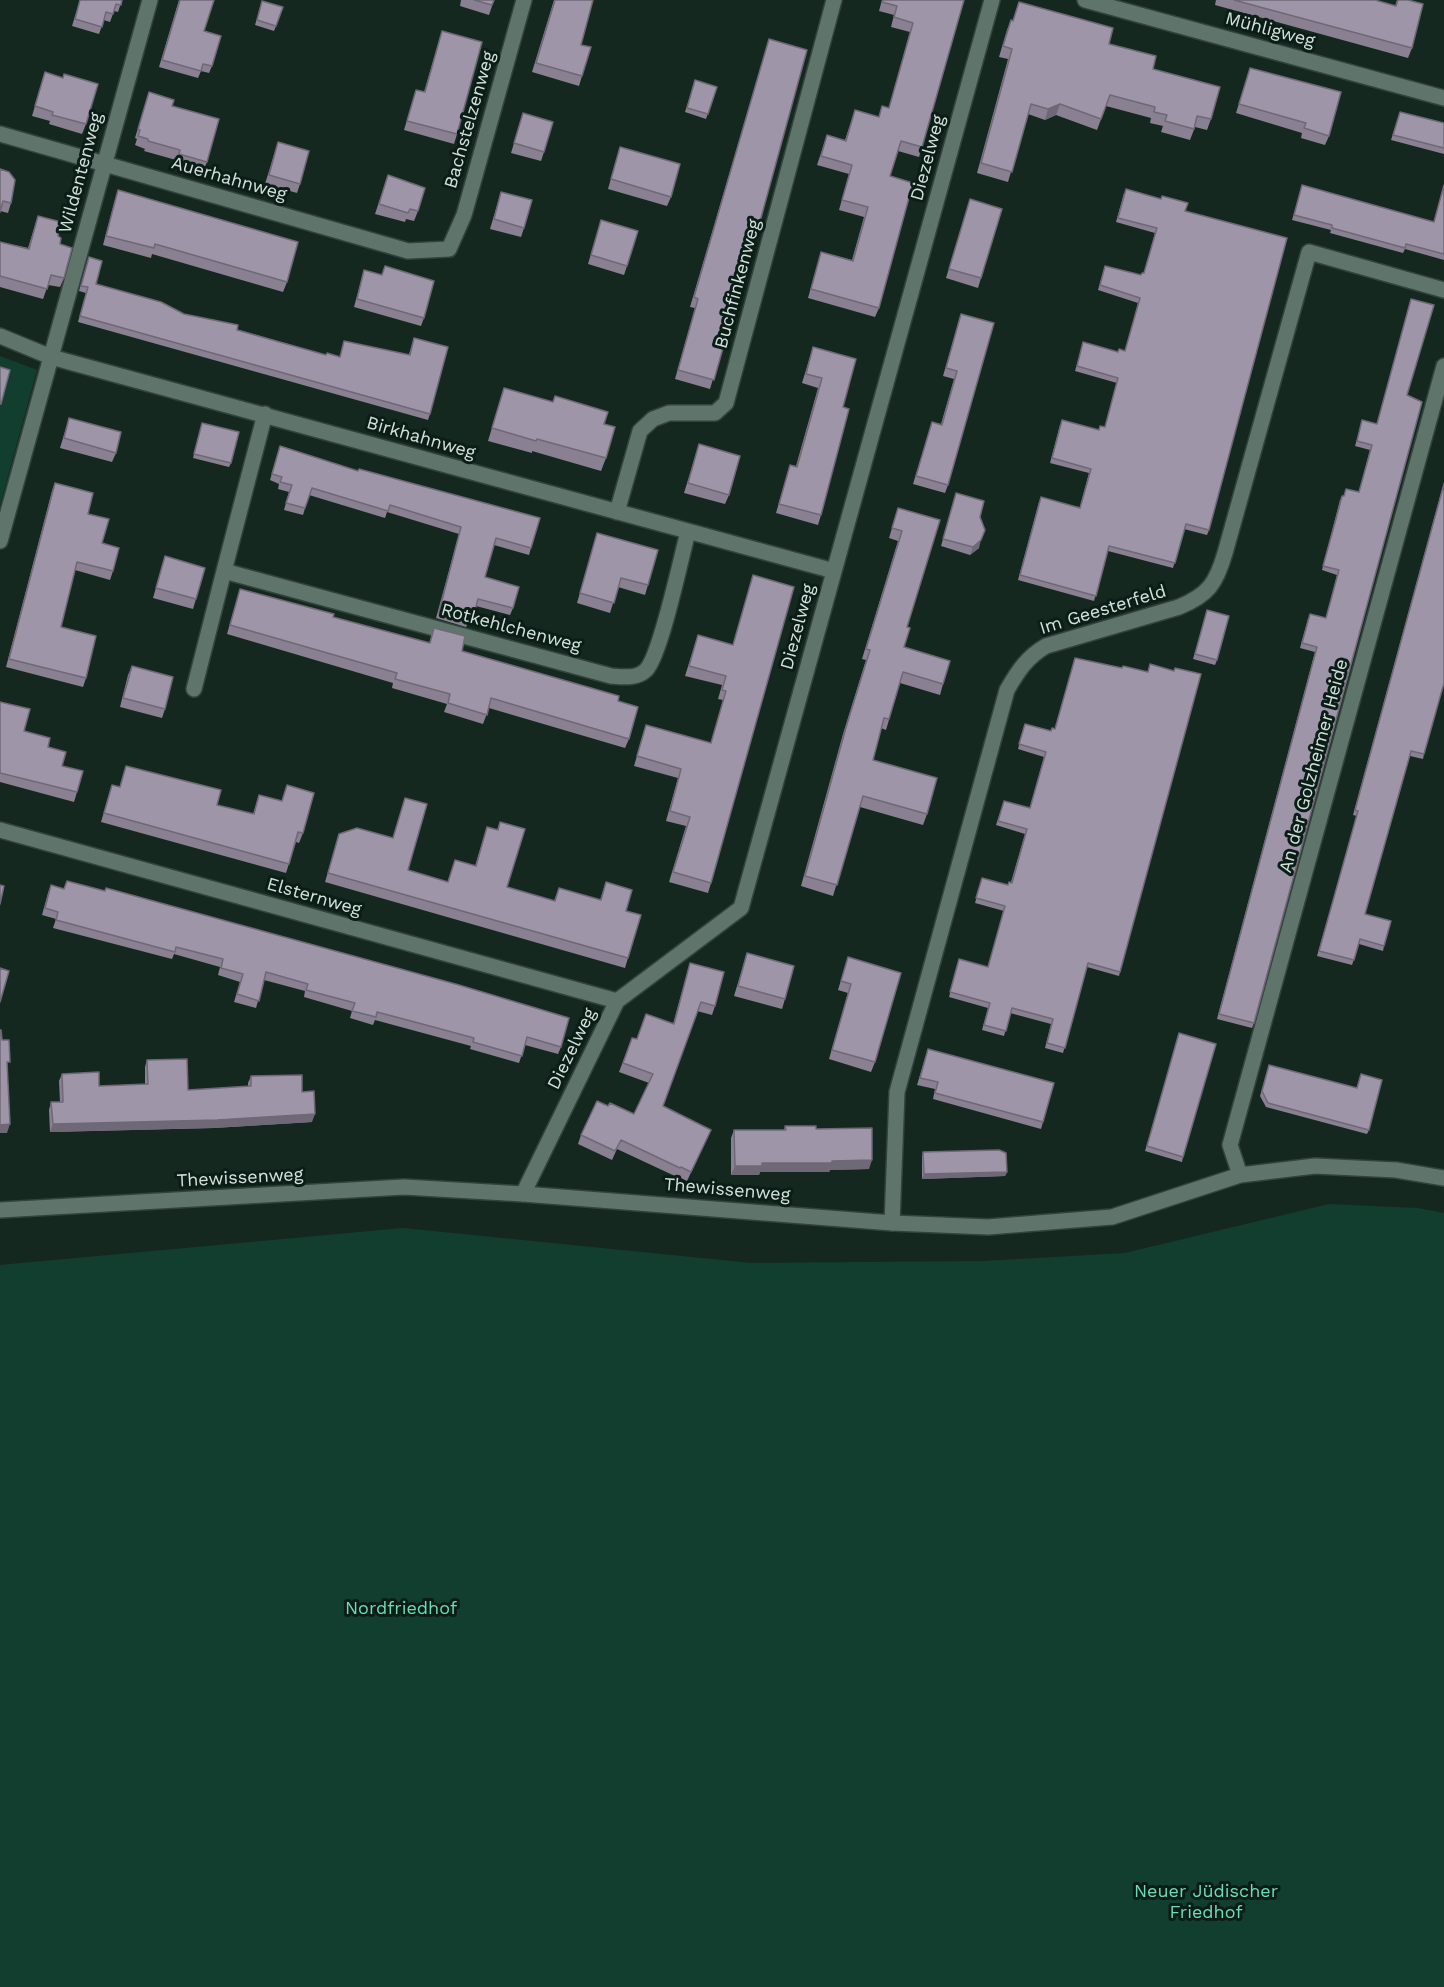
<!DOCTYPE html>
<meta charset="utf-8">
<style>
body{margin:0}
canvas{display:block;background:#142820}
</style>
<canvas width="1444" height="1987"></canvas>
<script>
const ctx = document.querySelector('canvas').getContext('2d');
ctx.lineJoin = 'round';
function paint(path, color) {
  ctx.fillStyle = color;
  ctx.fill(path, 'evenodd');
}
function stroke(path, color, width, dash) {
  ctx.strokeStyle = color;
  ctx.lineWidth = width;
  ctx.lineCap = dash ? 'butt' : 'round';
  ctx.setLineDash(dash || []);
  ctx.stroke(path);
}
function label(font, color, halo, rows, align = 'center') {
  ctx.font = font + ' "Work Sans",sans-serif';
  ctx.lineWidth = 6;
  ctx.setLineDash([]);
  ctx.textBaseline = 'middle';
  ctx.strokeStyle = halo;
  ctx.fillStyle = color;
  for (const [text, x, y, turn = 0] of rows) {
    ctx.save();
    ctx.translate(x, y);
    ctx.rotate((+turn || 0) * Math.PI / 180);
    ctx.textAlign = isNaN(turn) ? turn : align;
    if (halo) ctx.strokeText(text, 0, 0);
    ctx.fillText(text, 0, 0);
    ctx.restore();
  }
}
paint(new Path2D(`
 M 0,356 L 37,370 L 0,505 Z
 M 1329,1204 L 1417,1208 L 1444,1213 L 1444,1987 L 0,1987 L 0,1265 L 403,1228 L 751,1263 L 984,1261 L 1125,1253 Z`), '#123e2f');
const minor = new Path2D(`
 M 1085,0 L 1444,98
 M 0,134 L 408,251 L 449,249 L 464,215 L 524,0
 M 0,336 L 51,357 L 834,571
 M 265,414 L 224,571 L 611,676 C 623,677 637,679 646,670 C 661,655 681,557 688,532
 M 617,512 L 640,431 L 653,419 L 669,413 L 715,413 L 726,403 L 834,0
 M 0,541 L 150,0
 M 194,689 L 224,571
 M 0,830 L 617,1001
 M 1240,1175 L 1230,1145 L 1444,366
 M 523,1194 L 617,1001 L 741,908 L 992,0
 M 892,1223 L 897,1092 L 1007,690 C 1018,671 1027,657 1046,646 L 1179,607 C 1208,595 1216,584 1225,553 L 1309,252 L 1444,290`);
const tertiary = new Path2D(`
 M 0,1210 L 404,1187 L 523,1194 L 892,1223 L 988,1227 L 1112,1217 L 1240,1175 L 1315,1166 L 1396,1170 L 1444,1178`);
stroke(minor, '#34423c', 18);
stroke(tertiary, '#34423c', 18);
stroke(minor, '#5f756c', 15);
stroke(tertiary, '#5f756c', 15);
paint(new Path2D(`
 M 80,0 L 122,0 L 118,12 L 114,11 L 110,22 L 104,20 L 99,34 L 72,26 Z
 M 179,0 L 204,31 L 212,66 L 209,73 L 201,71 L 198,78 L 159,67 Z
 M 461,0 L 494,0 L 489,15 L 460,6 Z
 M 554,0 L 593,0 L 581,45 L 582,76 L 579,86 L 532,72 Z
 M 882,0 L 964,0 L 919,157 L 898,151 L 890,176 L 879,308 L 875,317 L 808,298 L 821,252 L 852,260 L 864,217 L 839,210 L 849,174 L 817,165 L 827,135 L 845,140 L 855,110 L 879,117 L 882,106 L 889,108 L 910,32 L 891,27 L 894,15 L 879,11 Z
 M 1216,0 L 1375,0 L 1395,6 L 1397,0 L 1412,48 L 1408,58 L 1215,5 Z
 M 262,1 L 276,26 L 274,31 L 255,25 Z
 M 1019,2 L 1109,44 L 1153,69 L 1211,119 L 1207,130 L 1195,127 L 1190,140 L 1161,132 L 1163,126 L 1150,123 L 1151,118 L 1106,106 L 1097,130 L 1056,115 L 1045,120 L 1028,114 L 1008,182 L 977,173 L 1008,59 L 999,57 L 1007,30 L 1011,20 L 1013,20 Z
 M 442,31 L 457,134 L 454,144 L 404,130 L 416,90 L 424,92 Z
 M 769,39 L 736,309 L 733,319 L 731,319 L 710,389 L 675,379 L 695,308 L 690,307 Z
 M 1250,68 L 1329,136 L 1325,145 L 1301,138 L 1302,133 L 1236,113 Z
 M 45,72 L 86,124 L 82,134 L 49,124 L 50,121 L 32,116 Z
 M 695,80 L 717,87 L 706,119 L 685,112 Z
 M 149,92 L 172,106 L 207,162 L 203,172 L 175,164 L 176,160 L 144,151 L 145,149 L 135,145 L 137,139 L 135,138 Z
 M 1400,112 L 1444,123 L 1444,154 L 1391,140 Z
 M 523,113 L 544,152 L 541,161 L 511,153 Z
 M 278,142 L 300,184 L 297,193 L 265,184 Z
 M 620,147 L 671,197 L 667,206 L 608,189 Z
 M 0,169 L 11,203 L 8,213 L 0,211 Z
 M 388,175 L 418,211 L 414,221 L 406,219 L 405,222 L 375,214 Z
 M 1444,184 L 1444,260 L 1405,249 L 1403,253 L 1330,233 L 1331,230 L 1292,220 L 1301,190 L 1434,222 Z
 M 118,190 L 287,282 L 283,292 L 152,254 L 151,258 L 103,245 L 115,200 Z
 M 501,192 L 524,228 L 521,237 L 490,229 Z
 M 1124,193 L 1185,211 L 1209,530 L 1207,535 L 1184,529 L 1173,568 L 1108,551 L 1094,601 L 1018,580 L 1039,502 L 1080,507 L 1089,473 L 1050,463 L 1060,425 L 1099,430 L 1105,427 L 1117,383 L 1075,371 L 1082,347 L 1118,352 L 1125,351 L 1138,303 L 1098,290 L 1105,266 L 1141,275 L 1144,273 L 1155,233 L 1116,222 Z
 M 970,199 L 981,278 L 978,288 L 946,278 Z
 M 38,216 L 58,236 L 60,244 L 64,278 L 60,287 L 48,285 L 43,299 L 0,287 L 0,242 L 28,248 Z
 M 601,220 L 627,266 L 624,275 L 588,264 Z
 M 89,257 L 96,284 L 184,314 L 326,355 L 339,356 L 409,354 L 414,338 L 430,414 L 428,420 L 78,322 L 86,293 L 79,291 Z
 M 385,266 L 424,318 L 421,326 L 354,307 L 364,270 L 382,275 Z
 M 961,314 L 948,485 L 945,493 L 913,484 L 932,422 L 941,424 L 954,379 L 943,376 Z
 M 813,347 L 843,407 L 821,515 L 818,525 L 776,513 L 790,465 L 796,466 L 818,388 L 802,383 Z
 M 504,388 L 604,424 L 606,458 L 601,471 L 532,451 L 532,453 L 488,441 Z
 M 1407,395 L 1254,1023 L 1252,1028 L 1217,1019 L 1315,652 L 1300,648 L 1308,619 L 1326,618 L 1337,575 L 1322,570 L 1340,500 L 1344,496 L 1359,492 L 1370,450 L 1355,446 L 1361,425 L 1376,424 Z
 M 69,418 L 116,453 L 112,462 L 60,448 Z
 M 202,423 L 231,463 L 229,467 L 193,458 Z
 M 699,444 L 729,495 L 725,504 L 684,493 Z
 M 280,446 L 531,548 L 529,555 L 494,545 L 485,577 L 513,608 L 510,615 L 476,606 L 472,621 L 469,621 L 466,627 L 436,618 L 459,534 L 387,512 L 385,518 L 309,495 L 303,515 L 284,510 L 289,492 L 278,489 L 279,484 L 270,480 Z
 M 1444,482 L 1424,754 L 1423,759 L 1410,756 L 1365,914 L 1384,946 L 1383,951 L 1359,944 L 1352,965 L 1317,956 L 1357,816 L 1353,815 Z
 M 55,483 L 88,514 L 102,543 L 113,571 L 110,580 L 75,570 L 61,627 L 86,678 L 83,687 L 6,667 L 52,491 Z
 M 956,493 L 979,548 L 970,555 L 941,546 Z
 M 898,508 L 940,520 L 907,627 L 904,647 L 943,684 L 940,695 L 900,683 L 886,730 L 881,728 L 873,760 L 927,814 L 923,825 L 860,807 L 833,896 L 801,886 L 843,734 L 866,660 L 862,659 L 898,541 L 889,538 Z
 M 597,533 L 648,585 L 645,595 L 618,587 L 610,613 L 577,603 Z
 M 165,556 L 196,599 L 193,609 L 153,598 Z
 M 753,575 L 711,883 L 708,893 L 669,882 L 686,826 L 666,821 L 678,778 L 634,766 L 646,725 L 711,743 L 723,700 L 718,699 L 722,685 L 685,676 L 698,635 L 733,645 Z
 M 240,589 L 333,617 L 429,643 L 434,628 L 462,651 L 618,701 L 629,739 L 625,748 L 489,708 L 483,724 L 444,712 L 447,704 L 392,688 L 393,683 L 227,634 Z
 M 1206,615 L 1217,660 L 1215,665 L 1193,659 Z
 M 132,666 L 165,709 L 162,718 L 120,707 L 128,675 Z
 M 0,702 L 24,731 L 62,766 L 77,792 L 74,802 L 0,782 Z
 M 1024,729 L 1051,731 L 1120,972 L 1119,976 L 1087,967 L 1063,1053 L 1045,1048 L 1051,1024 L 1010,1013 L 1004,1036 L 982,1030 L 988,1008 L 949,997 L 958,964 L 988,967 L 1004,911 L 975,903 L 982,878 L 1008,885 L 1011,882 L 1025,834 L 996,825 L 1004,801 L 1030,808 L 1044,757 L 1018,749 Z
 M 126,766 L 217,805 L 253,814 L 259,795 L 282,801 L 287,785 L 303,833 L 299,843 L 296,842 L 286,873 L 101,822 L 112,785 L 120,787 Z
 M 405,798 L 408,870 L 448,882 L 455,860 L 475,866 L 487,827 L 497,830 L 500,822 L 507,887 L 554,901 L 559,888 L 600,900 L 606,882 L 626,911 L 628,958 L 625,968 L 325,882 L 339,834 L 393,838 Z
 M 67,881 L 561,1047 L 558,1054 L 525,1045 L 519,1063 L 470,1049 L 471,1046 L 375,1020 L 373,1025 L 350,1018 L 352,1011 L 304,997 L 305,991 L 264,980 L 256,1008 L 234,1002 L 240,982 L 218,975 L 220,967 L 174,954 L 172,959 L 53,928 L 56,919 L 42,915 L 48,893 L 51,885 L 64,889 Z
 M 747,953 L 785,999 L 782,1009 L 734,996 Z
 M 848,957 L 875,1062 L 871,1072 L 829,1059 L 848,993 L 838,990 Z
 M 690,963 L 715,1006 L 712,1015 L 697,1011 L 663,1106 L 711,1130 L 687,1181 L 677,1176 L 677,1177 L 617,1149 L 612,1160 L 578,1144 L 581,1135 L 608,1106 L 634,1114 L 649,1083 L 619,1072 L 632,1038 L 637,1039 L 673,1024 Z
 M 1178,1038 L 1183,1157 L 1182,1162 L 1145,1151 Z
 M 928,1049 L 1043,1122 L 1041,1129 L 933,1099 L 935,1089 L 917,1085 Z
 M 147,1060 L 188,1090 L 248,1086 L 248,1083 L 251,1076 L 302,1092 L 312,1122 L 214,1128 L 50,1132 L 49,1110 L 51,1102 L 60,1102 L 59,1081 L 62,1074 L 99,1086 L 145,1084 L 145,1067 Z
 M 1269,1065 L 1357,1088 L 1361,1074 L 1369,1130 L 1367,1134 L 1266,1107 L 1260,1096 Z
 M 785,1126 L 816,1129 L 869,1169 L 830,1170 L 829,1172 L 760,1172 L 759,1175 L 731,1175 L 731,1138 L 734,1130 L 784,1130 Z
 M 923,1152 L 1007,1172 L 1005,1176 L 922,1179 L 922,1157 Z`), '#898091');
paint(new Path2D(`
 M 1060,104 L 1056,115 L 1045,120 L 1048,109 Z
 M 981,540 L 979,548 L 970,555 L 973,547 Z
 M 315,1114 L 312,1122 L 214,1128 L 50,1132 L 53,1124 Z
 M 10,1124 L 7,1133 L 0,1133 L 0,1125 Z
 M 872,1160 L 869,1169 L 830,1170 L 829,1172 L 760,1172 L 759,1175 L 731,1175 L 735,1166 L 762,1163 Z
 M 1007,1172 L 1005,1176 L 922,1179 L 924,1174 Z`), '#6f6876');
const building = new Path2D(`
 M 80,0 L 122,0 L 121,5 L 116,4 L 113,14 L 106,12 L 102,27 L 75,19 Z
 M 180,0 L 214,0 L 204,31 L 221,36 L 212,66 L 203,64 L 201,71 L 162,60 Z
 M 474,0 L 494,0 L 492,5 Z
 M 555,0 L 593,0 L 581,45 L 591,47 L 582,76 L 536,63 Z
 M 883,0 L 964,0 L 922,147 L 901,141 L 890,176 L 913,183 L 879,308 L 811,289 L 821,252 L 853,261 L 868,207 L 842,200 L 852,165 L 821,156 L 827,135 L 846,141 L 855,110 L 879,117 L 882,106 L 889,108 L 913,23 L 894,17 L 897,6 L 882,2 Z
 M 1234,0 L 1375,0 L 1396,6 L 1398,0 L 1408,0 L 1423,4 L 1412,48 Z
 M 262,1 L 283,7 L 276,26 L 257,20 Z
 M 1019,2 L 1113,28 L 1109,44 L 1156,56 L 1153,69 L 1220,87 L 1211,119 L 1197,116 L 1194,129 L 1165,121 L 1167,115 L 1154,112 L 1155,107 L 1110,95 L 1101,119 L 1060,104 L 1048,109 L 1031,104 L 1012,172 L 981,163 L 1012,49 L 1003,46 L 1011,20 L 1013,21 Z
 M 442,31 L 482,42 L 457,134 L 407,121 L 416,90 L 425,92 Z
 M 769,39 L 807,50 L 736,309 L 734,309 L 714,380 L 678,370 L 698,299 L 694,297 Z
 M 1250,68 L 1341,92 L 1329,136 L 1304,128 L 1306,123 L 1239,104 Z
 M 45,72 L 63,78 L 64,74 L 98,84 L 86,124 L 52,115 L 53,112 L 35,106 Z
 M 695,80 L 717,87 L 708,114 L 687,108 Z
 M 149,92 L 174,100 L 172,106 L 219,119 L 207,162 L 179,154 L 180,150 L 148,141 L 148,139 L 138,136 L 140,130 L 138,129 Z
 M 1400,112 L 1444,123 L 1444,148 L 1393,135 Z
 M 523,113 L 553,122 L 544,152 L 514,143 Z
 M 278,142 L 309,151 L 300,184 L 269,175 Z
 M 620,147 L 680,164 L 671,197 L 611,179 Z
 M 0,169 L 9,172 L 15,180 L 11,203 L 3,201 L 0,212 Z
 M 388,175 L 425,188 L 418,211 L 410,209 L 408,213 L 379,204 Z
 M 1302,185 L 1434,222 L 1444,185 L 1444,254 L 1406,244 L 1405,248 L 1332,228 L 1332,225 L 1294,215 Z
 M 1126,189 L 1161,199 L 1162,196 L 1188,203 L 1185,211 L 1287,238 L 1209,530 L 1186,524 L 1175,563 L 1109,546 L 1096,596 L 1020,575 L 1041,497 L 1080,508 L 1091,469 L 1052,458 L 1062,420 L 1099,430 L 1100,426 L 1105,427 L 1118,378 L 1077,366 L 1083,342 L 1118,352 L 1119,349 L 1125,351 L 1140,298 L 1100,285 L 1105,266 L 1141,275 L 1142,273 L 1144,273 L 1157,228 L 1118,218 Z
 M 118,190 L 298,242 L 287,282 L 155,244 L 154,248 L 106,236 Z
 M 501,192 L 532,200 L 524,228 L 494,219 Z
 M 970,199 L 1002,209 L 981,278 L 949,269 Z
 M 38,216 L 61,222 L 58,236 L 61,238 L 60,244 L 72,248 L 64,278 L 51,275 L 47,289 L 0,276 L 0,242 L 29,249 Z
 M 601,220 L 638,231 L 627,266 L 591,255 Z
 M 89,257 L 102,261 L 96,284 L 161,302 L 184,314 L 238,325 L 237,330 L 326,355 L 327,353 L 340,357 L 344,341 L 410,355 L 414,338 L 448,347 L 430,414 L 80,316 L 88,287 L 81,286 Z
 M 385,266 L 434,281 L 424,318 L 357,299 L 364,270 L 382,275 Z
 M 1411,299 L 1434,305 L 1407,395 L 1422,402 L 1254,1023 L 1219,1014 L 1317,647 L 1302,643 L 1310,614 L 1326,618 L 1339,570 L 1323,566 L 1336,519 L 1342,496 L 1344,496 L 1346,489 L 1359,492 L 1372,445 L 1357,441 L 1362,420 L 1377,424 Z
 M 961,314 L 994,323 L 948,485 L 916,476 L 932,422 L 942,425 L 957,371 L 946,368 Z
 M 813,347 L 856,359 L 843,407 L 849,409 L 821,515 L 779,504 L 790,465 L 797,467 L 822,378 L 806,374 Z
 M 0,367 L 10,370 L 1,404 L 0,404 Z
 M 504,388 L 553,402 L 555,396 L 608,412 L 604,424 L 615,427 L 606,458 L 537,439 L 536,441 L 492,428 Z
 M 69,418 L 121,432 L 116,453 L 64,438 Z
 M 202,423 L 239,432 L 231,463 L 194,454 Z
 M 699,444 L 740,456 L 729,495 L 688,483 Z
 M 280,446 L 358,471 L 359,469 L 540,518 L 531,548 L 496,538 L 485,577 L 519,587 L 513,608 L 478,599 L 474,614 L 470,614 L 469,620 L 439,612 L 461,527 L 390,505 L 388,511 L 312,488 L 305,508 L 286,503 L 292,485 L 280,482 L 282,477 L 272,474 Z
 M 55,483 L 93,493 L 88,514 L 109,519 L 102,543 L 119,548 L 113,571 L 77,562 L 61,627 L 96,636 L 86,678 L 9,659 Z
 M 1444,484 L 1444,683 L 1424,754 L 1411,751 L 1365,914 L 1391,921 L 1384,946 L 1360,939 L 1354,960 L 1319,951 L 1358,811 L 1355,810 Z
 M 956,493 L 984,501 L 980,517 L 985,530 L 981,540 L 973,547 L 943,539 Z
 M 898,508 L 940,520 L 907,627 L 910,628 L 904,647 L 950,661 L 943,684 L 903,672 L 889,719 L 884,718 L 873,760 L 937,778 L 927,814 L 863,796 L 837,885 L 805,876 L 847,724 L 870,650 L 866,649 L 902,531 L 892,528 Z
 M 597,533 L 658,550 L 648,585 L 621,578 L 614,603 L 580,593 Z
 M 165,556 L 205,568 L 196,599 L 156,588 Z
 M 753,575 L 794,587 L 711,883 L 673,872 L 690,817 L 670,811 L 681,769 L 637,756 L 646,725 L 711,743 L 726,691 L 722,690 L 726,676 L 689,666 L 698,635 L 733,645 Z
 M 240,589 L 315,609 L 334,614 L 333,617 L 430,643 L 434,628 L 465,636 L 462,651 L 619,696 L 618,701 L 638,707 L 629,739 L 491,698 L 487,715 L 448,703 L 450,694 L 395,679 L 397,673 L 230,625 Z
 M 1207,610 L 1229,616 L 1217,660 L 1195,654 Z
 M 1075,658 L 1122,668 L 1123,666 L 1148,672 L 1150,664 L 1174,671 L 1175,668 L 1201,674 L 1120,972 L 1088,963 L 1065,1048 L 1047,1043 L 1053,1019 L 1012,1008 L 1006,1031 L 984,1025 L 990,1003 L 950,992 L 959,959 L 988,967 L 1005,906 L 976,898 L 982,878 L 1008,885 L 1009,882 L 1012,883 L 1027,829 L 998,821 L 1004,801 L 1030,808 L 1046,752 L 1019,744 L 1025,724 L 1051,731 L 1052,728 L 1055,729 Z
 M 132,666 L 173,677 L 165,709 L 123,698 Z
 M 0,702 L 30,709 L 24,731 L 50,738 L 48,747 L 66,752 L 62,766 L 83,771 L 77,792 L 0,773 Z
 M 126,766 L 221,790 L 217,805 L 254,814 L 259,795 L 282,801 L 287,785 L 314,793 L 303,833 L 298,832 L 289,864 L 104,813 L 112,785 L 120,787 Z
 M 405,798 L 427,804 L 408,870 L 448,882 L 455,860 L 476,866 L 487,827 L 498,830 L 500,822 L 525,829 L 507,887 L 555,901 L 559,888 L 601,900 L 606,882 L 632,890 L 626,911 L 641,915 L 628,958 L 328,873 L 339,834 L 357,828 L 393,838 Z
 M 67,881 L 105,891 L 106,888 L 459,985 L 569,1018 L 561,1047 L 527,1037 L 522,1056 L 473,1042 L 474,1038 L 426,1025 L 377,1012 L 376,1017 L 352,1011 L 355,1003 L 306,990 L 308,984 L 266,972 L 259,1001 L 237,994 L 243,974 L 221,968 L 223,959 L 176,947 L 175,952 L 56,920 L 58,912 L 45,908 L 51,885 L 64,889 Z
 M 0,885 L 4,886 L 0,904 Z
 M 747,953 L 794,966 L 785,999 L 738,986 Z
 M 848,957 L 901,973 L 875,1062 L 832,1050 L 851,984 L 841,981 Z
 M 690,963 L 724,972 L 715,1006 L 701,1002 L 663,1106 L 711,1130 L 691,1172 L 681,1167 L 680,1168 L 621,1140 L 615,1151 L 581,1135 L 597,1101 L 608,1106 L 610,1103 L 634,1114 L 653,1074 L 623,1063 L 632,1038 L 637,1039 L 646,1014 L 674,1024 Z
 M 0,968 L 9,971 L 0,1002 Z
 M 0,1030 L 1,1030 L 2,1040 L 9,1040 L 10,1062 L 7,1062 L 10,1124 L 0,1125 Z
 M 1179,1033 L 1216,1044 L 1183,1157 L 1147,1146 Z
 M 928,1049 L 1054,1083 L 1043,1122 L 935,1093 L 938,1082 L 920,1078 Z
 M 187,1059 L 188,1090 L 251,1086 L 251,1076 L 302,1075 L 302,1092 L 314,1091 L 315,1114 L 217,1120 L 53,1124 L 51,1102 L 63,1102 L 62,1074 L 99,1072 L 99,1086 L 148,1084 L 147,1060 Z
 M 1269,1065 L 1357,1088 L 1361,1074 L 1382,1080 L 1369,1130 L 1268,1103 L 1262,1091 Z
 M 785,1126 L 816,1126 L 816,1129 L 872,1128 L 872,1160 L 832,1161 L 832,1163 L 762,1163 L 762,1166 L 735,1166 L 734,1130 L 786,1130 Z
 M 999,1150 L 1006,1153 L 1007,1172 L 924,1174 L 923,1152 Z`);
paint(building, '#9f95a9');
stroke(building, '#6f6876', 1.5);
label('18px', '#d5e1dc', '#0a1e17', [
 ["Mühligweg",1270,30,15],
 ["Bachstelzenweg",470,120,-74],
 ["Diezelweg",928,158,-75],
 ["Wildentenweg",81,173,-75],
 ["Auerhahnweg",229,179,16],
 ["Buchfinkenweg",738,284,-75],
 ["Birkhahnweg",421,438,16],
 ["Im Geesterfeld",1103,610,-17],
 ["Diezelweg",798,627,-75],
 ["Rotkehlchenweg",511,628,15],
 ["An der Golzheimer Heide",1314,766,-75],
 ["Elsternweg",314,897,16],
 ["Diezelweg",572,1049,-64],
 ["Thewissenweg",240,1178,-3],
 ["Thewissenweg",727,1190,5]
]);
label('18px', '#6cdcb5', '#0a1e17', [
 ["Nordfriedhof",401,1609],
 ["Neuer Jüdischer",1206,1892],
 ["Friedhof",1206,1913]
]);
</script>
